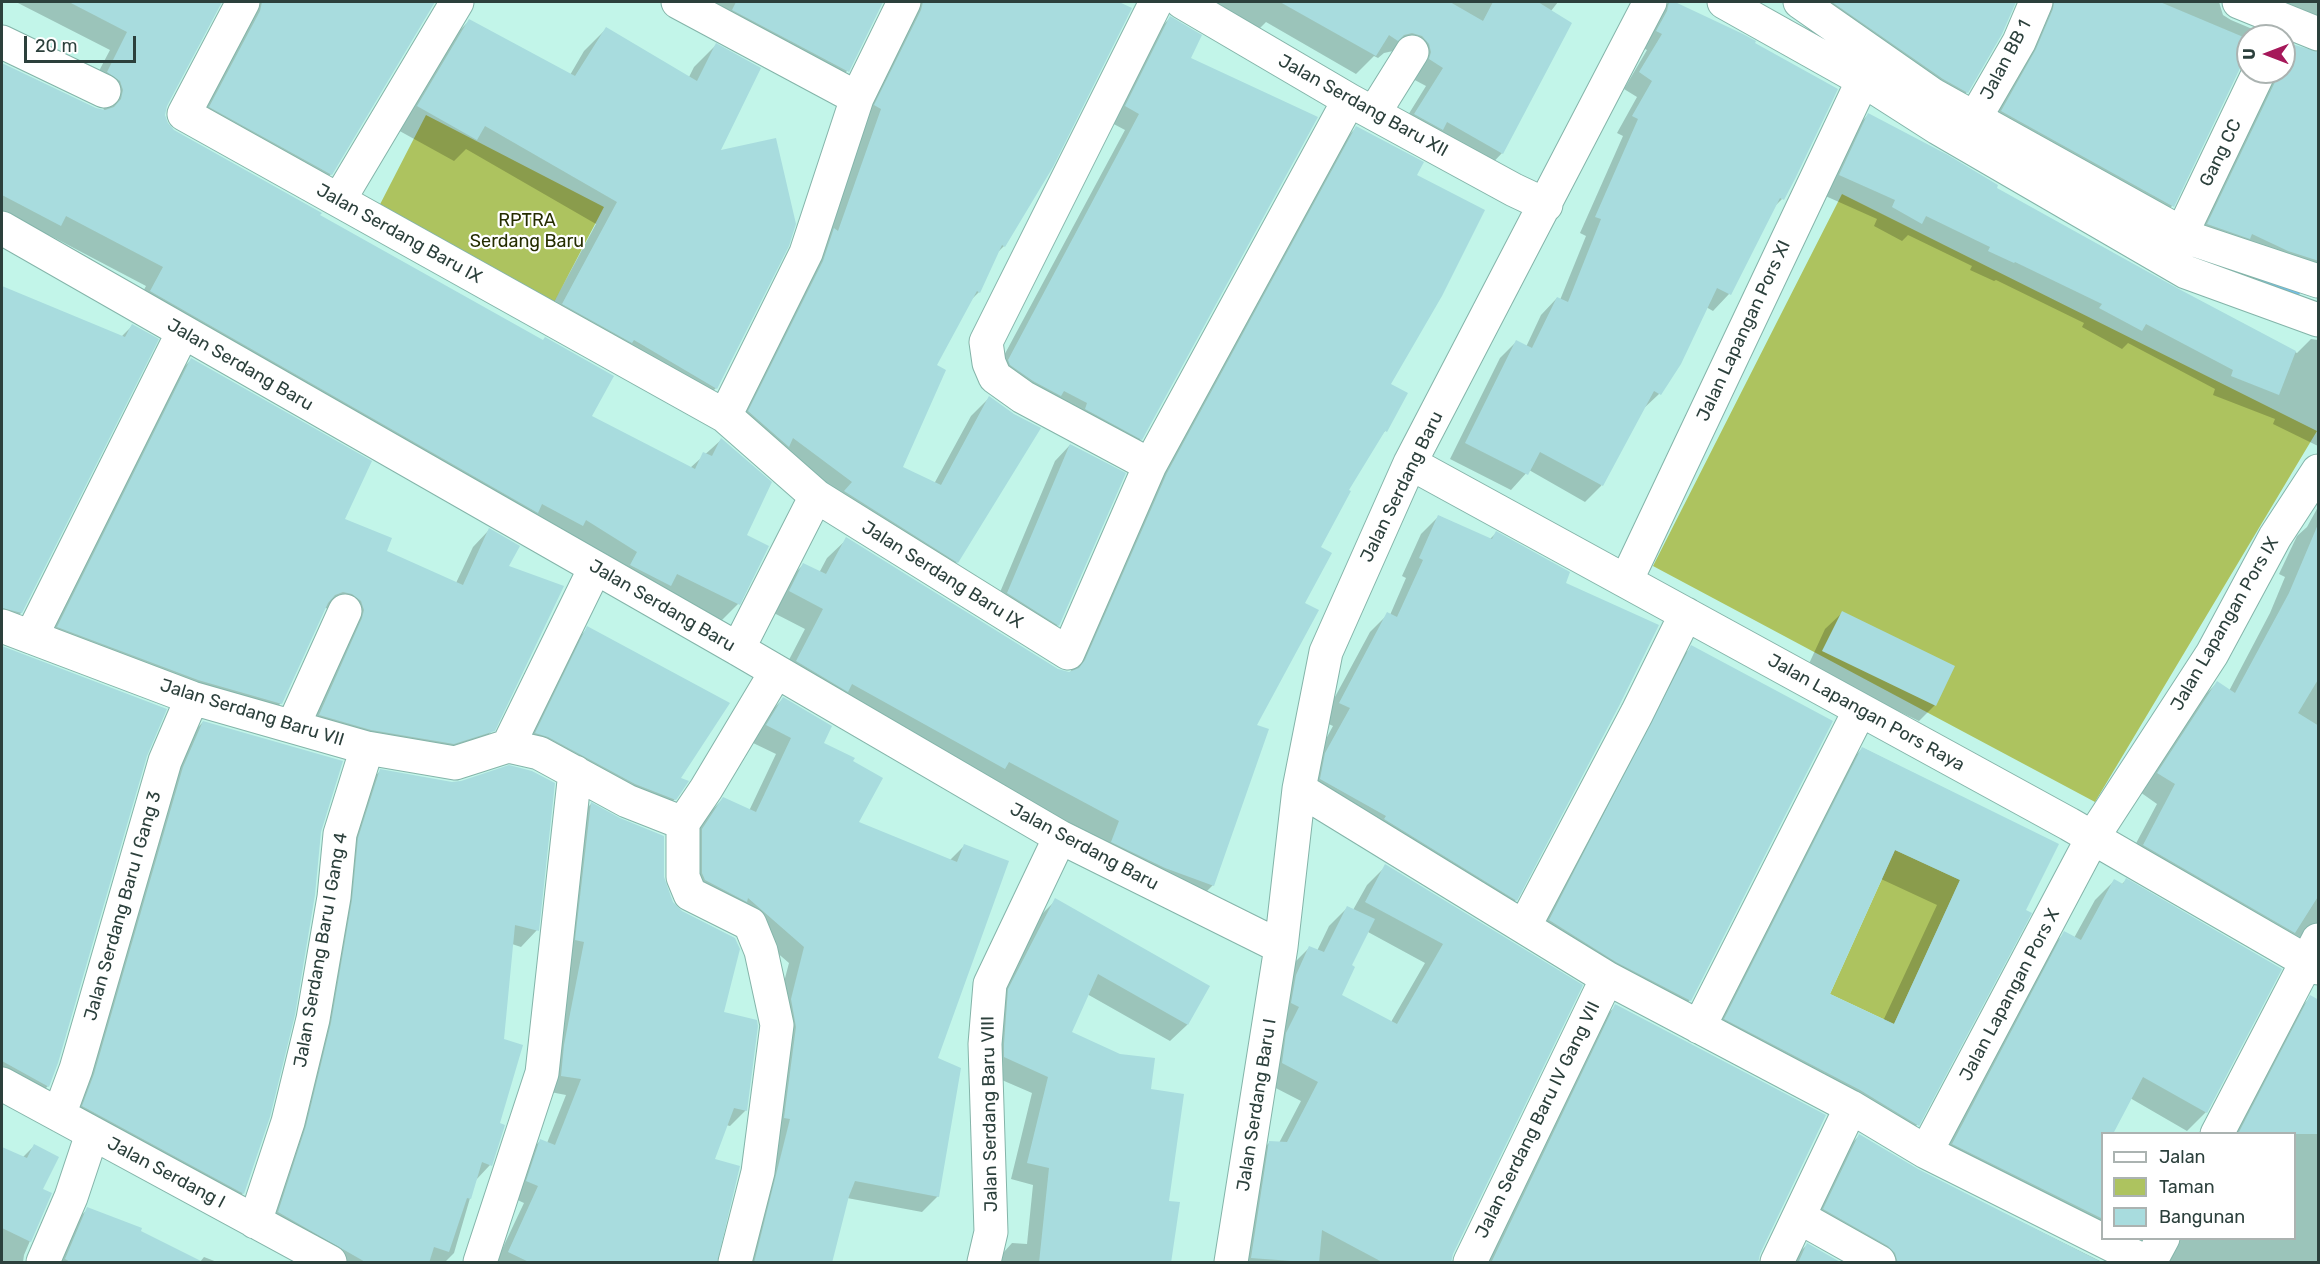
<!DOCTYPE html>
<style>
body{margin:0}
#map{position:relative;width:2320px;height:1264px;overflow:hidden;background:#c2f5e9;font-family:Rubik,sans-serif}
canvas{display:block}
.frame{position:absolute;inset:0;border:3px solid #2c403c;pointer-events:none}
.legend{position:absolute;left:2101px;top:1132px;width:195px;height:108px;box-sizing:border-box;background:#fff;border:2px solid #abb3b1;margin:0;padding:8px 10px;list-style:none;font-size:18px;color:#2c403c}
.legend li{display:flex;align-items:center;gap:12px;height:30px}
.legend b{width:30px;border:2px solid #abb3b1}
.north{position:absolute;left:2236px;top:24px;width:60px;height:60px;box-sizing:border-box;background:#fff;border:2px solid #abb3b1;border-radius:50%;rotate:270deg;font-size:16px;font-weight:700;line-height:24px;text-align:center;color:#2c403c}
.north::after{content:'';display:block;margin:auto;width:21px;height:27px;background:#a6185a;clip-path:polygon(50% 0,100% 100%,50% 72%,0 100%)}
.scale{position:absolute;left:24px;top:36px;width:112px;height:27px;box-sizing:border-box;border:3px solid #2c403c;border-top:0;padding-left:8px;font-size:18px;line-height:21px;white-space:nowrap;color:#2c403c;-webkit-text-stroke:4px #fff;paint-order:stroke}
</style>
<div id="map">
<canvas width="2320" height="1264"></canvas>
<div class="frame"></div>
<ul class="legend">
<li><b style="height:8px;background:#fff"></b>Jalan</li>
<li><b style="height:16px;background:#adc35f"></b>Taman</li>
<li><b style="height:16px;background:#a8dcde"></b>Bangunan</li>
</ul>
<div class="north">U</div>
<div class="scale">20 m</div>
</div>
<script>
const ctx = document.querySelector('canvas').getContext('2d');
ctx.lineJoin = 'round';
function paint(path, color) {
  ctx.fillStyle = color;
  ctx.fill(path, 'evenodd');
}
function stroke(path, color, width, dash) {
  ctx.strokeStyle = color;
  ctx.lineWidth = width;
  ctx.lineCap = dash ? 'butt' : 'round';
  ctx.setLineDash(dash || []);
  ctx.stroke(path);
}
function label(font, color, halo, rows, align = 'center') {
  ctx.font = font + ' Rubik,sans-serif';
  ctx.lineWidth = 4.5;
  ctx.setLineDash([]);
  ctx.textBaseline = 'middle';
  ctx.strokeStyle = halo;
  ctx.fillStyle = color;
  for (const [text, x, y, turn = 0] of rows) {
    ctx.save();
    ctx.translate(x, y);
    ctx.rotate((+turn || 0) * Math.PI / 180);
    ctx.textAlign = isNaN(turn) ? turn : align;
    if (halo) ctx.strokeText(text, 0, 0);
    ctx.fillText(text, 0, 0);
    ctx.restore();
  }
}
paint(new Path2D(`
 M 426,115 L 604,207 L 551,308 L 374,216 Z
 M 1842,194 L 2317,431 L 2095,802 L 1653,566 Z
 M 1895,850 L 1960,880 L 1894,1024 L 1830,994 Z`), '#adc35f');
paint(new Path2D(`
 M 16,2 L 221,2 L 166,105 L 164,115 L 167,125 L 174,132 L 318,216 L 590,416 L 690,468 L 721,440 L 745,536 L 738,604 L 720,622 L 133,310 L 146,286 L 49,235 L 41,244 L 2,225 L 2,152 L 22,101 L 104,111 L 101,98 L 89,90 L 110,50 Z
 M 224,2 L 434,2 L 331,174 L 312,193 L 192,125 L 234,4 Z
 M 663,2 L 882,2 L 847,71 L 829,90 Z
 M 884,2 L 1116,2 L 1130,9 L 1004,246 L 996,254 L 979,292 L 971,300 L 935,366 L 901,467 L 934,484 L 971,416 L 989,398 L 957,562 L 939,580 L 731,430 L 894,3 Z
 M 1168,2 L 1558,2 L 1551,11 L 1502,153 L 1484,172 L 1397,133 L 1426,86 L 1411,78 L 1403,54 L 1393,51 L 1384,53 L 1378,58 L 1374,56 L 1356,74 L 1266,22 L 1253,35 Z
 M 1669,2 L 1742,36 L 1782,199 L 1773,208 L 1729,294 L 1713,311 L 1706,307 L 1679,364 L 1659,394 L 1642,410 L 1601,486 L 1585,502 L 1529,470 L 1511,490 L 1450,459 L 1500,358 L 1516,342 L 1526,347 L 1541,315 L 1557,298 L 1560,300 L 1586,236 L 1580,233 L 1623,136 L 1617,133 L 1637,97 L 1624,89 L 1647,50 L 1641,47 L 1654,17 Z
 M 1798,2 L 2014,2 L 2001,33 L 1967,92 L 1952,106 Z
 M 2033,2 L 2219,2 L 2223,15 L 2231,20 L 2269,36 L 2248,36 L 2248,68 L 2238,68 L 2172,206 L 2158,221 L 1987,126 Z
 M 2239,2 L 2318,2 L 2318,37 Z
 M 1170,18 L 1189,59 L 1141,439 L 1126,454 L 993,376 L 1125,130 L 1110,122 L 1155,33 Z
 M 469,21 L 570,75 L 584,51 L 606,29 L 689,77 L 694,67 L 716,45 L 716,388 L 694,410 L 541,326 L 596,224 L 466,149 L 454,161 L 396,129 L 447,43 Z
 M 2284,42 L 2311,53 L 2318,54 L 2318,286 L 2194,239 L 2256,72 L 2284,72 Z
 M 1869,114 L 1995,188 L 2176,290 L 2297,353 L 2311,339 L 2318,340 L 2318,446 L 2273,424 L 2275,419 L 2213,395 L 2215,389 L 2128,343 L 2122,349 L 2082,327 L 2084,323 L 1996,280 L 1994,281 L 1970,270 L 1972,266 L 1908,235 L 1902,241 L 1874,226 L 1877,219 L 1821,194 L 1850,133 Z
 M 1356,128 L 1415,176 L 1389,384 L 1385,431 L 1380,437 L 1347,491 L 1319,548 L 1303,603 L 1255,725 L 1213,885 L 1194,904 L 778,681 L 805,629 L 770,611 L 784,584 L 803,565 L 819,573 L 827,558 L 847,539 L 1057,670 L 1070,673 L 1148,494 L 1337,147 Z
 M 2,288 L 121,337 L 132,326 L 21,613 L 3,630 L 2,629 Z
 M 191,360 L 343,520 L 385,551 L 456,583 L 473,547 L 489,530 L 507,566 L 493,730 L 476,747 L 436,760 L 303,731 L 335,610 L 325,608 L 281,703 L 264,720 L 42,643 L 175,376 Z
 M 1070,445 L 1058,625 L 1043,640 L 993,609 L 1055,461 Z
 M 2318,507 L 2318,958 L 2298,939 L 2125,864 L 2157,804 L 2140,792 L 2198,702 L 2217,683 L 2229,691 L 2270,613 L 2285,577 L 2279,574 L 2297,536 L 2307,527 Z
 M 1439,516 L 1490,539 L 1496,533 L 1564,584 L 1516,900 L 1498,918 L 1367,838 L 1308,772 L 1333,726 L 1322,721 L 1370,632 L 1388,614 L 1390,615 L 1406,578 L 1402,576 L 1421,534 Z
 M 1842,613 L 1935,705 L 1919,721 L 1807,668 L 1825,629 Z
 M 588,628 L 679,779 L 675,799 L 658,816 L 520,750 L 571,645 Z
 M 2,647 L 165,709 L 146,755 L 48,1086 L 31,1103 L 2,1087 Z
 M 1692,647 L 1690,1000 L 1671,1020 L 1531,940 L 1672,666 Z
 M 783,699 L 822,743 L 851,762 L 857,823 L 949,861 L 964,846 L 936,1059 L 938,1196 L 922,1212 L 847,1198 L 831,1262 L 743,1262 L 775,1016 L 789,963 L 732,914 L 689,896 L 686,846 L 707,815 L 723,799 L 749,811 L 776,754 L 751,742 L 767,715 Z
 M 203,722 L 320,832 L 243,1193 L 228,1209 L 68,1122 L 188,738 Z
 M 1863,748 L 2057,844 L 1917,1125 L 1893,1149 L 1835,1115 L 1701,1044 L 1838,773 ZM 1881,879 L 1937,905 L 1883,1021 L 1828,995 Z
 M 380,771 L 537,930 L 521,947 L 512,944 L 502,1040 L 499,1124 L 490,1165 L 475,1181 L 454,1253 L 445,1262 L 321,1262 L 262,1229 L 364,788 Z
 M 591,804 L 663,878 L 672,903 L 722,1013 L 746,1110 L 730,1126 L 726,1125 L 713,1160 L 715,1262 L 496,1262 L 524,1203 L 511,1197 L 525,1156 L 541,1140 L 547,1143 L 566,1095 L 545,1091 L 575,820 Z
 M 1386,866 L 1581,986 L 1452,1253 L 1450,1262 L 1235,1262 L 1251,1161 L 1270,1142 L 1279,1143 L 1301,1101 L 1264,1082 L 1291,966 L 1310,947 L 1317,951 L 1329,926 L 1348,907 L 1353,910 L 1367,885 ZM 1368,932 L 1425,963 L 1391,1022 L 1340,996 L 1350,966 Z
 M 2126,880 L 2206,1112 L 2187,1131 L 2130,1098 L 2102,1134 L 2102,1238 L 2139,1238 L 2121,1257 L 1934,1163 L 2046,952 L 2065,933 L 2074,938 L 2095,900 L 2114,881 L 2121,885 Z
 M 1056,900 L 1208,987 L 1187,1025 L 1170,1041 L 1087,994 L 1070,1033 L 1149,1090 L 1168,1202 L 1169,1262 L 995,1262 L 1012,1243 L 1027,1244 L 1033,1185 L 1011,1179 L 1032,1093 L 988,1074 L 992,1007 L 1039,917 Z
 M 2311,997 L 2318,1001 L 2318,1262 L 2162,1262 L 2147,1238 L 2294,1238 L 2294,1134 L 2231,1134 L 2292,1016 Z
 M 1616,1006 L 1759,1253 L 1757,1262 L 1482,1262 L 1597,1024 Z
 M 1859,1136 L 1917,1170 L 2102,1262 L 1866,1262 L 1805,1228 L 1841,1154 Z
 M 34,1146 L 41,1190 L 50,1194 L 24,1255 L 23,1262 L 2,1262 L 2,1149 L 22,1158 Z
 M 88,1209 L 200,1262 L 204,1257 L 217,1262 L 55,1262 L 72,1224 Z
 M 1807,1245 L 1839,1262 L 1789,1262 Z`), '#0003');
stroke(new Path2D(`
 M 2239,276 L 2295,290`), '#70bef2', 12);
paint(new Path2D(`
 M 69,2 L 222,2 L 167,106 L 165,115 L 168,123 L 174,130 L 322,213 L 320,215 L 543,340 L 545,337 L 614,376 L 592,416 L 695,469 L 703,452 L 712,456 L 721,438 L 772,482 L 747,535 L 769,546 L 740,605 L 677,574 L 671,586 L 630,565 L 637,552 L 586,520 L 583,526 L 542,504 L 538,513 L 150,291 L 163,267 L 66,216 L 61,226 L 2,195 L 2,63 L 96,108 L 105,110 L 114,107 L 121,99 L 123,90 L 120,81 L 107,72 L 127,32 Z
 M 262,2 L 435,2 L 332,175 L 209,107 L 260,11 Z
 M 736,2 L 883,2 L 849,72 L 732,10 Z
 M 923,2 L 1119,2 L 1132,8 L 1053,167 L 1005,247 L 1002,245 L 980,293 L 977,291 L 937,365 L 946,370 L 903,467 L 941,485 L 989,396 L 1014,414 L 1041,428 L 958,563 L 844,491 L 852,482 L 793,438 L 789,447 L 748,411 L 823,261 L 834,228 L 838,231 L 881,109 L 874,105 L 921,10 Z
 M 1280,2 L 1450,2 L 1483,21 L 1493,2 L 1538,2 L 1572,23 L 1503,154 L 1447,122 L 1443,130 L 1414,114 L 1443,68 L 1429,59 L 1431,52 L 1429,44 L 1422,36 L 1412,33 L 1404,35 L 1398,41 L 1389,35 L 1376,56 Z
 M 1669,2 L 1675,2 L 1743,34 L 1756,41 L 1755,43 L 1838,89 L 1795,179 L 1784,200 L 1780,198 L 1731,295 L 1717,288 L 1681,364 L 1661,395 L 1654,391 L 1603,486 L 1540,452 L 1528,475 L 1465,443 L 1516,340 L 1532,348 L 1557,297 L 1568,302 L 1601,219 L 1595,217 L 1638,119 L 1632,116 L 1652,81 L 1639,72 L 1662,34 L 1656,31 L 1667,11 Z
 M 1832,2 L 2016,2 L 2002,34 L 1968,93 L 1943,79 Z
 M 2054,2 L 2160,2 L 2248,39 L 2248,57 L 2242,64 L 2174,207 L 2001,111 L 2036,49 L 2053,9 Z
 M 1170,16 L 1202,35 L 1191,58 L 1318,117 L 1142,440 L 1085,409 L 1087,403 L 1064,391 L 1061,396 L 1033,381 L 1010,365 L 1008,360 L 1139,114 L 1125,106 Z
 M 469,19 L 575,76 L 606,27 L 697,81 L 716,43 L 761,68 L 721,150 L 776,138 L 796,224 L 789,246 L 717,389 L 634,340 L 632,343 L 562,304 L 617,202 L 485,126 L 477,140 L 417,106 Z
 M 2288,43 L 2319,52 L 2319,261 L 2288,251 L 2252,234 L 2250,239 L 2207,224 L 2276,80 L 2277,72 L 2284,72 L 2284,50 Z
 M 1868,113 L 1948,155 L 1998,185 L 1997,188 L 2177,288 L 2296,351 L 2279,395 L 2231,376 L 2233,370 L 2146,324 L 2142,331 L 2099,308 L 2102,304 L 2015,262 L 2014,263 L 1988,251 L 1990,247 L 1926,216 L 1922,224 L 1892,207 L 1895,200 L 1839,175 Z
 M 1356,126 L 1424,162 L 1417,175 L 1485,210 L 1442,296 L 1391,384 L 1408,393 L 1387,432 L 1385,431 L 1349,490 L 1351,491 L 1321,547 L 1332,553 L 1305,603 L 1319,610 L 1257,725 L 1269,729 L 1214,886 L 1165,868 L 1111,842 L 1119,821 L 1009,762 L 1005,769 L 852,684 L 848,692 L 796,661 L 823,609 L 789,591 L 803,563 L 826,574 L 846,537 L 1058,669 L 1069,672 L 1079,668 L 1085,660 L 1167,473 Z
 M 2,286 L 125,337 L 132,324 L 159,339 L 22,613 L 2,608 Z
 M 191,358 L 372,461 L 345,519 L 392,538 L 387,551 L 463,585 L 489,528 L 520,546 L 509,566 L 564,586 L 495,731 L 454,744 L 371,730 L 319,715 L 362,618 L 364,610 L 361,601 L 352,594 L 343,592 L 335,595 L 328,603 L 282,704 L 198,680 L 57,627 Z
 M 1070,444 L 1126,473 L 1059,626 L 1007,593 Z
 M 1438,515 L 1492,539 L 1496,531 L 1570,572 L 1566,583 L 1659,625 L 1620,704 L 1517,901 L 1384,819 L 1386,816 L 1320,779 L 1325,753 L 1350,708 L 1339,703 L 1387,612 L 1397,617 L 1423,560 L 1419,558 Z
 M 2319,522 L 2319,678 L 2298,713 L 2319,726 L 2319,895 L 2295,933 L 2143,845 L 2175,784 L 2157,773 L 2217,681 L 2235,693 L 2289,593 Z
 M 1842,611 L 1955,666 L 1936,706 L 1822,651 Z
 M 587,626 L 730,703 L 681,778 L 689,781 L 676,800 L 635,784 L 548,737 L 535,733 Z
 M 1691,645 L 1833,721 L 1691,1001 L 1616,962 L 1549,920 Z
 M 2,646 L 167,709 L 147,756 L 58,1063 L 49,1087 L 2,1061 Z
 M 783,697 L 832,726 L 824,743 L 855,758 L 853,761 L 883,778 L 859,822 L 957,862 L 964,844 L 1009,861 L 938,1058 L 961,1068 L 939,1197 L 855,1181 L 849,1196 L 832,1263 L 754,1263 L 790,1119 L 784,1118 L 796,1027 L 791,999 L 804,947 L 748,898 L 747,902 L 705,880 L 702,873 L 702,829 L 723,797 L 756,812 L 791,738 L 766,725 Z
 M 203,721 L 343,761 L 321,832 L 315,895 L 295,1015 L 270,1117 L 244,1194 L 82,1106 L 94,1074 L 183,767 Z
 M 1862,747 L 2059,844 L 2026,910 L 2032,913 L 1919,1126 L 1860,1090 L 1724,1019 ZM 1895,850 L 1960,880 L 1894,1024 L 1830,994 Z
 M 509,765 L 532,771 L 555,783 L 539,931 L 515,925 L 504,1039 L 523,1045 L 500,1123 L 505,1125 L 492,1166 L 482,1162 L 471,1199 L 467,1198 L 449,1252 L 434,1247 L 429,1263 L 367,1263 L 278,1212 L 306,1126 L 331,1023 L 352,900 L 358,838 L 380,769 L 452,782 L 461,781 Z
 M 591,802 L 620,818 L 664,836 L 664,877 L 673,902 L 682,911 L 735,938 L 740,949 L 724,1012 L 757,1020 L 758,1026 L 747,1111 L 734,1108 L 715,1159 L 740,1166 L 717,1263 L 531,1263 L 508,1252 L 538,1186 L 526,1181 L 540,1139 L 555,1145 L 581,1079 L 561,1076 L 564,1045 L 584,942 L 575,940 Z
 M 1385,864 L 1583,985 L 1453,1254 L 1451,1263 L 1384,1263 L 1322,1230 L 1319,1263 L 1251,1258 L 1269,1141 L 1287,1142 L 1318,1082 L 1282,1063 L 1286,1033 L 1299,1007 L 1291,1003 L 1296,975 L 1309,946 L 1324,952 L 1347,906 L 1375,919 L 1352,965 L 1355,967 L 1342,995 L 1397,1024 L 1443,944 L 1365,902 Z
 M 2126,878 L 2282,969 L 2207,1113 L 2143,1077 L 2113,1134 L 2103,1134 L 2103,1219 L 1952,1144 L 2064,931 L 2081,940 L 2114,879 L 2123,884 Z
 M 1055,898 L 1210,986 L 1188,1025 L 1098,974 L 1072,1032 L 1120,1054 L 1155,1058 L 1151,1089 L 1184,1094 L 1169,1201 L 1180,1202 L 1171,1263 L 1039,1263 L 1049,1168 L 1027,1163 L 1048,1077 L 1004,1057 L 1004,1044 L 1008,989 Z
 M 2310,995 L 2319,1000 L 2319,1134 L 2243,1134 L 2239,1132 Z
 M 1615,1004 L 1826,1115 L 1760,1254 L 1758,1263 L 1491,1263 Z
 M 1859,1134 L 1918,1169 L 2103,1263 L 1898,1263 L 1895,1253 L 1888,1246 L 1823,1209 Z
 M 34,1144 L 59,1157 L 43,1189 L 52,1193 L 31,1242 L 2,1228 L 2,1147 L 27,1158 Z
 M 87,1207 L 142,1228 L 141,1231 L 205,1263 L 72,1263 L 65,1259 Z
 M 1807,1243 L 1842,1263 L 1798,1263 Z`), '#a8dcde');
const minor = new Path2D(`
 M 243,2 L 184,114 L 725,416 L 816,496 L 1068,653 L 1150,465 L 1349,100
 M 678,2 L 857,98
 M 1182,2 L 1349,100 L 1514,190 L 1546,205
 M 1724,2 L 1863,80 L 1938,128 L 2186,272 L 2318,320
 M 1800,2 L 1933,95 L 2192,239 L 2318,281
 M 2239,2 L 2318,34
 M 2,42 L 104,91
 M 1374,113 L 1412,52
 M 1975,118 L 2019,42 L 2036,2
 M 339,200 L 457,2
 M 2,228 L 738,649 L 1060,837 L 1281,947
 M 2182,233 L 2259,72
 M 725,416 L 806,253 L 857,98 L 904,2
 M 1410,463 L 2069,824 L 2318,968
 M 1150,465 L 1023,397 L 995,377 L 989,363 L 986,342 L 1156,2
 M 1626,581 L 1863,80
 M 2,626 L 192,698 L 367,748 L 455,763 L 508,746 L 539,753 L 627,801 L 683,823
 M 31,637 L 183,332
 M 738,649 L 816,496
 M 293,726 L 345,611
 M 508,746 L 595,568
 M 1299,789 L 1607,978 L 1851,1107 L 1926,1152 L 2146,1262
 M 1524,927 L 1637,713 L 1686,614
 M 1699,1027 L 1860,710
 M 2,1084 L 330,1262
 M 59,1115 L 76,1069 L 165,761 L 192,698
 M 2217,1134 L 2318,940
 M 1926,1152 L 2093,837 L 2212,654 L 2275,537 L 2318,471
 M 1799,1217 L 1879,1262
 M 255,1222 L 288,1122 L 313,1019 L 334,897 L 340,834 L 367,748
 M 43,1262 L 71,1197 L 92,1134
 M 480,1262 L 542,1073 L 575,772
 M 735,1262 L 758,1172 L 777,1025 L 761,951 L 750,924 L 690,894 L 683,877 L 683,823 L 706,789 L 776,672
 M 984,1262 L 991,1232 L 985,1044 L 990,984 L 1060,837
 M 1231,1262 L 1281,947 L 1299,789 L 1326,652 L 1410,463 L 1650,2
 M 1470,1262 L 1607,978
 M 1777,1262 L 1851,1107
 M 2150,1262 L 2163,1238`);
stroke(minor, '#84b4a9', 35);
stroke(minor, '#fff', 33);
label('18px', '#2c403c', '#fff', [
 ["Jalan BB 1",2006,60,-62],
 ["Jalan Serdang Baru XII",1363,106,29],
 ["Gang CC",2221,153,-64],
 ["Jalan Serdang Baru IX",399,234,29],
 ["Jalan Lapangan Pors XI",1744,331,-65],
 ["Jalan Serdang Baru",240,365,30],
 ["Jalan Serdang Baru",1402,487,-64],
 ["Jalan Serdang Baru IX",942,575,32],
 ["Jalan Serdang Baru",662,606,30],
 ["Jalan Lapangan Pors IX",2225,624,-60],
 ["Jalan Serdang Baru VII",252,713,17],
 ["Jalan Lapangan Pors Raya",1866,713,29],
 ["Jalan Serdang Baru",1084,847,28],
 ["Jalan Serdang Baru I Gang 3",123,906,-74],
 ["Jalan Serdang Baru I Gang 4",321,950,-80],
 ["Jalan Lapangan Pors X",2010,995,-62],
 ["Jalan Serdang Baru I",1257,1105,-81],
 ["Jalan Serdang Baru VIII",990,1114,-91],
 ["Jalan Serdang Baru IV Gang VII",1538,1120,-64],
 ["Jalan Serdang I",166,1173,28]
]);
label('18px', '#252d00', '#fff', [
 ["RPTRA",527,221],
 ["Serdang Baru",527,242]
]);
</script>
